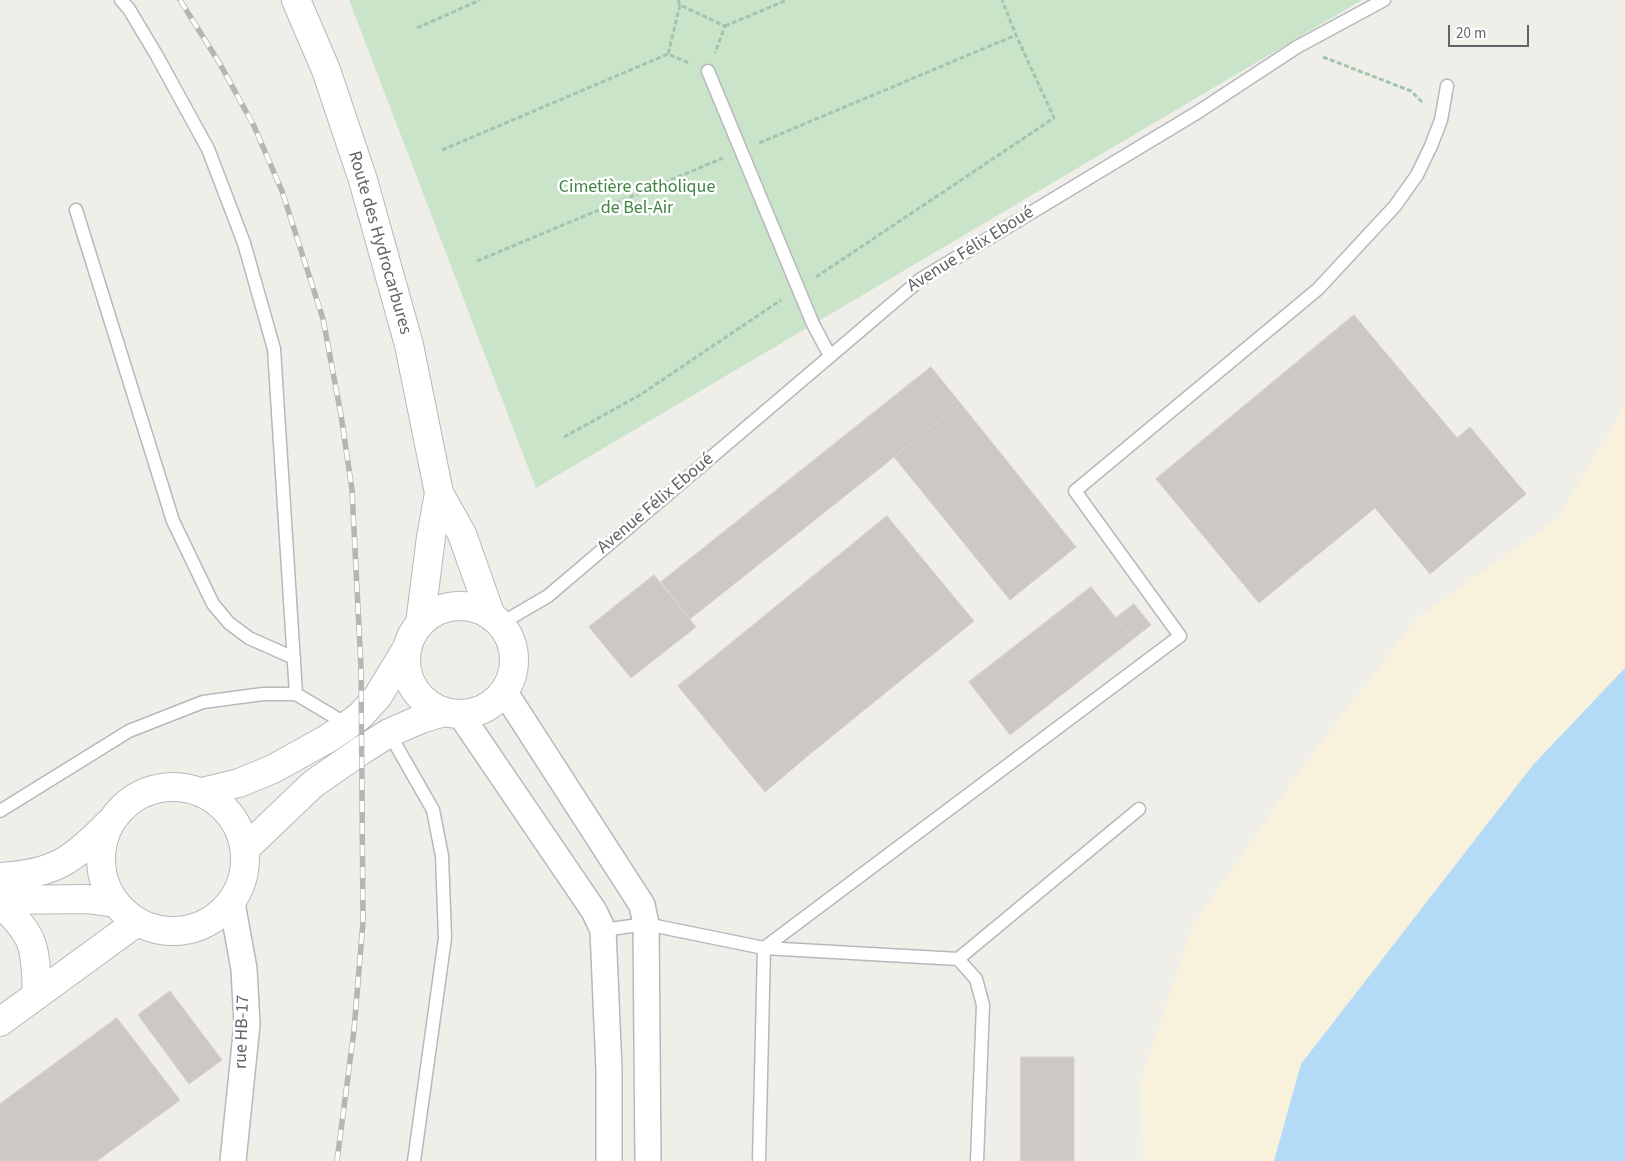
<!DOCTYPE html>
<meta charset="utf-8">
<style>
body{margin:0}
#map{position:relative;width:1625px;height:1161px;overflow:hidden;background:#f0eee9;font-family:"Source Sans 3",sans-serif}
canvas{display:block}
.scale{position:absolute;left:1448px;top:25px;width:81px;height:22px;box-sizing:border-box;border:2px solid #606367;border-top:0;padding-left:6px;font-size:15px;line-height:18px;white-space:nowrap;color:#606367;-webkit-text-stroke:4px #fff;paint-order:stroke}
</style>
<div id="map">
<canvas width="1625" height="1161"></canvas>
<div class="scale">20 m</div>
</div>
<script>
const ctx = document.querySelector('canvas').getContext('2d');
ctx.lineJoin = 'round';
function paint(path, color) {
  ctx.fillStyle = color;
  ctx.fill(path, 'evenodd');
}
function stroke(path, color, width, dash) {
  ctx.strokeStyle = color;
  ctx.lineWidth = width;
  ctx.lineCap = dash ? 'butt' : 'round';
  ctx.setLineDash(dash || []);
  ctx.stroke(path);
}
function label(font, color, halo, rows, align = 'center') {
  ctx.font = font + ' "Source Sans 3",sans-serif';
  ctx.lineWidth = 5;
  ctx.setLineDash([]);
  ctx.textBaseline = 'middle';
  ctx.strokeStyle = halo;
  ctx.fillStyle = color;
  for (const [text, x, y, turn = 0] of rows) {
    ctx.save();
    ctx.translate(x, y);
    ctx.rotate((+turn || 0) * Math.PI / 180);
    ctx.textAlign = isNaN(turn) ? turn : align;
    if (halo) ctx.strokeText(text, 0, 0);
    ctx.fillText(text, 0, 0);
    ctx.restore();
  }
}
paint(new Path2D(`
 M 349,0 L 1362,0 L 536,488 Z`), '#c9e4c9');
paint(new Path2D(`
 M 1625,405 L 1625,668 L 1533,765 L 1301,1064 L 1274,1161 L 1143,1161 L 1141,1080 L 1193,925 L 1308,760 L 1417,618 L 1557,519 Z`), '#f8f1dc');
paint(new Path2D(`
 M 1625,668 L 1625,1161 L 1274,1161 L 1301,1064 L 1533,765 Z`), '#b3daf6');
const building = new Path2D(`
 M 1354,315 L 1457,438 L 1470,427 L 1526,494 L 1430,574 L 1375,508 L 1259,603 L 1156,479 Z
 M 931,367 L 961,404 L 690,619 L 661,582 Z
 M 961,404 L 1076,547 L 1010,600 L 894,457 Z
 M 887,516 L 974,621 L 810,754 L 724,649 Z
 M 654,575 L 696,627 L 631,678 L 589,627 Z
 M 1091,587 L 1133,639 L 1010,735 L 969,682 Z
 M 1134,604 L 1151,625 L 1133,639 L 1116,618 Z
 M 724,649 L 810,754 L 765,792 L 678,686 Z
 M 170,991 L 222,1060 L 189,1084 L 138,1015 Z
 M 117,1018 L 180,1100 L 97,1161 L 0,1161 L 0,1104 Z
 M 1021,1057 L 1074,1057 L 1074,1161 L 1021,1161 Z`);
paint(building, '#ccc9c5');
stroke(building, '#d4d0c8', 1);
const service = new Path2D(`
 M 121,0 L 129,9 L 157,56 L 208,149 L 244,243 L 274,349 L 296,694
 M 708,71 L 813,324 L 830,356
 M 76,210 L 173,521 L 213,604 L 229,623 L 249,638 L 294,658
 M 500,624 L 548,596 L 921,279 L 1198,112 L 1297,47 L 1384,0
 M 389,733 L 433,810 L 442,856 L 445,938 L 414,1161
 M 0,811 L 129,731 L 203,702 L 263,694 L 296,694 L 348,725
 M 603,930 L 646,924 L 764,948 L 958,959 L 1139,809
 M 764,948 L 1180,636 L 1075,491 L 1318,289 L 1395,206 L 1417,175 L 1431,146 L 1441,120 L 1447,86
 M 958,959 L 976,979 L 983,1005 L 977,1161
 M 759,1161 L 764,948`);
const minor = new Path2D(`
 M 504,691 L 642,905 L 646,924 L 648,1161
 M 460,714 L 594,911 L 603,930 L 609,1070 L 609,1161
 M 232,903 L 244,969 L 247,1024 L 233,1161`);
const tertiary = new Path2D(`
 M 296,0 L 326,70 L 363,180 L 409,345 L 439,493 L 462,534 L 491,616
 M406 660a54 54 0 1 1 108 0a54 54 0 1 1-108 0Z
 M 420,624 L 431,537 L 439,493
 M101 859a72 72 0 1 1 144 0a72 72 0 1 1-144 0Z
 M 202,792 L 239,783 L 273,769 L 327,739 L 348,725 L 361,715 L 378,696 L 407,648
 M 246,848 L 313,784 L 362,750 L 389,733 L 421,719 L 444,712
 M 0,877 C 54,874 72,861 109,823
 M 0,900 L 87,899 L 115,903
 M 0,903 C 11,914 23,925 30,940 C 37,956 36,978 37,995
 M 0,1022 L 137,922`);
stroke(service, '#b6b8bb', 15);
stroke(minor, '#b6b8bb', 28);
stroke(tertiary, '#b6b8bb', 30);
stroke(new Path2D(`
 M 678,0 L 680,5 L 725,26 L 715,53
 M 680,5 L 668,54 L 689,63
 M 725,26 L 787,0
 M 417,28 L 480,0
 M 1323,57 L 1411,91 L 1423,103
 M 759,143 L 1016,35
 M 442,150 L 668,54
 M 477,261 L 723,158
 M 816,277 L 1054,118 L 1016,35 L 1002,0
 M 564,437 L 640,395 L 781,300`), '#a2c5ac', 3, [5, 2.5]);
stroke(service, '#fff', 12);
stroke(minor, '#fff', 25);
stroke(tertiary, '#fff', 28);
const rail = new Path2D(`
 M 180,0 L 220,64 L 254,126 L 282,191 L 323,319 L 341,415 L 352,490 L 361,667 L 363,922 L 354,1030 L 337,1161`);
stroke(rail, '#b4b5b5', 5.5);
stroke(rail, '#fff', 4, [11]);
label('18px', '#418543', '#fff', [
 ["Cimetière catholique",637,188],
 ["de Bel-Air",637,209]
]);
label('18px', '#606367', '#fff', [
 ["Route des Hydrocarbures",379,243,74],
 ["Avenue Félix Eboué",971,250,-32],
 ["Avenue Félix Eboué",656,504,-40],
 ["rue HB-17",243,1032,-88]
]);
</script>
